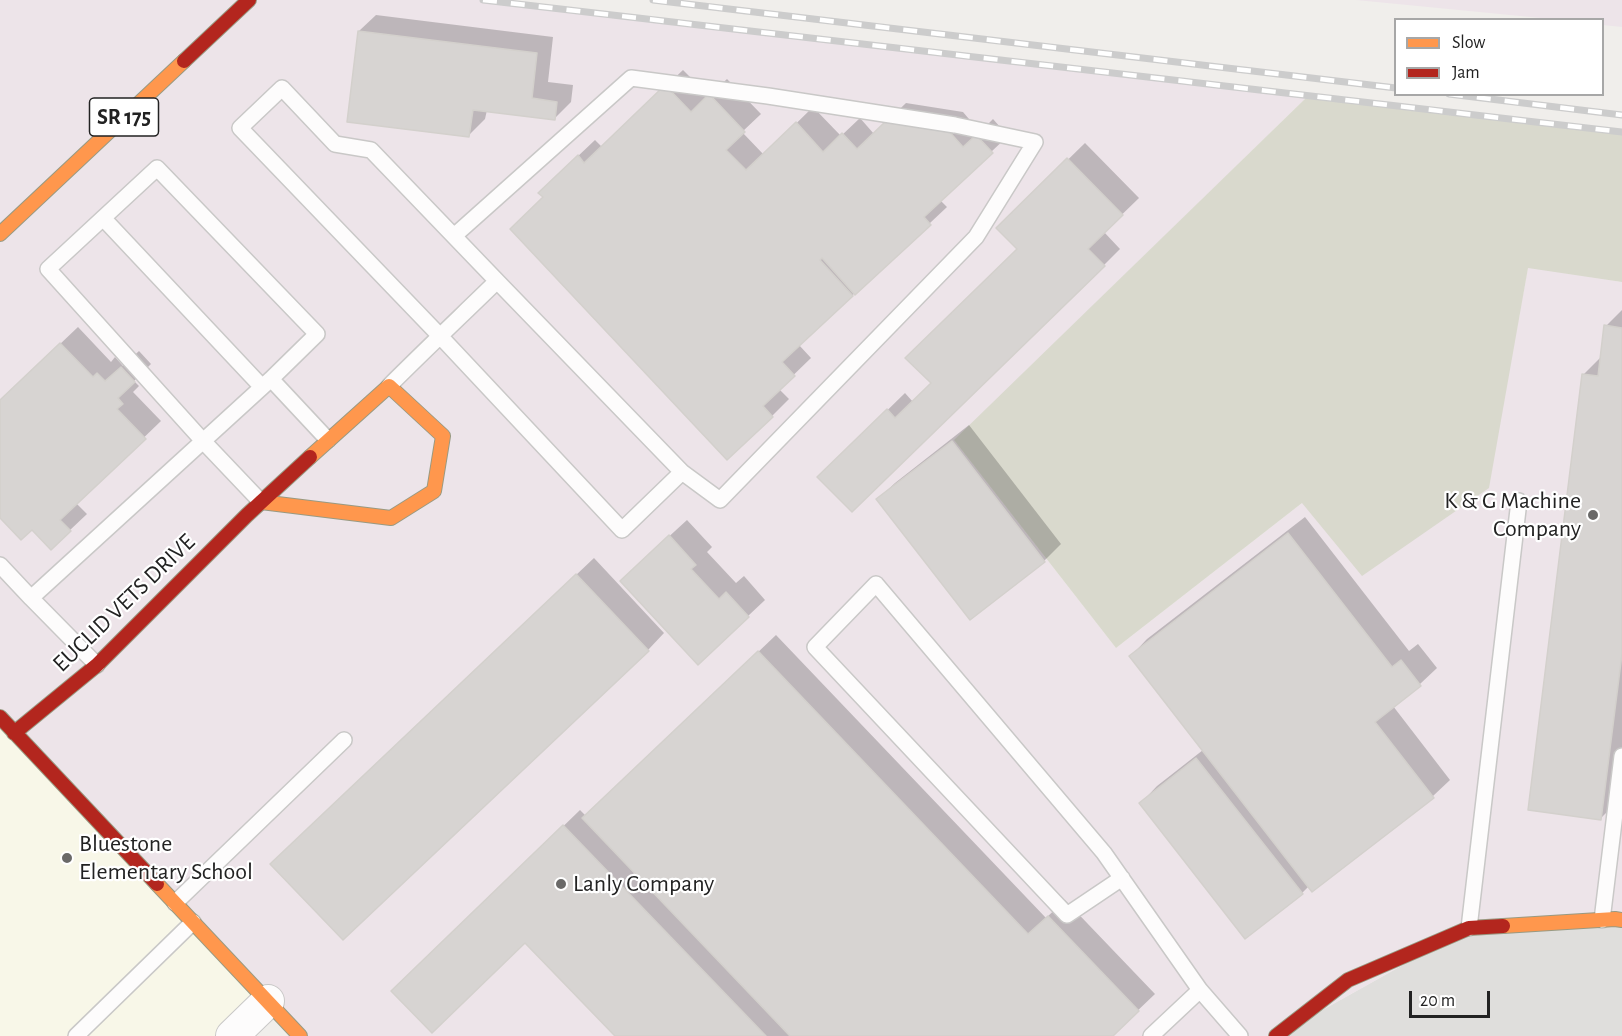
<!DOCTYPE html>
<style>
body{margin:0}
#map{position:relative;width:1622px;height:1036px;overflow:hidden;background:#f0eeeb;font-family:"Alegreya Sans",sans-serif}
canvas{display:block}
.legend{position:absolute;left:1394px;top:18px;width:210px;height:78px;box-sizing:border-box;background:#fff;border:2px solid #a7a7a7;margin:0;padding:8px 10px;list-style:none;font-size:18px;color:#222}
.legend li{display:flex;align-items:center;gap:12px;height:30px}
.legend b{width:30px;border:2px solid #a7a7a7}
.scale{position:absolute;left:1409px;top:991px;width:81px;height:27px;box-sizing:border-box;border:3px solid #222;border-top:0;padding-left:8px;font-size:18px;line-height:21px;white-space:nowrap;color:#222;-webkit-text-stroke:4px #fff;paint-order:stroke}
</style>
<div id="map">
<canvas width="1622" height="1036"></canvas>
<ul class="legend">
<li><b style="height:8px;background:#ff974d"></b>Slow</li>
<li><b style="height:8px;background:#b3261e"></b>Jam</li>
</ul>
<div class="scale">20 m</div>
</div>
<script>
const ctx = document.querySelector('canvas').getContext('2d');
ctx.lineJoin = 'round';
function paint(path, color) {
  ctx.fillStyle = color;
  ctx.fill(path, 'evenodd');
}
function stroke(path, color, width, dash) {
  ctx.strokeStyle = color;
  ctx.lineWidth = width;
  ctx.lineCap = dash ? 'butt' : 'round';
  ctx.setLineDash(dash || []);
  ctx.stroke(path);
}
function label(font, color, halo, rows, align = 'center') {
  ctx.font = font + ' "Alegreya Sans",sans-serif';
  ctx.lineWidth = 4.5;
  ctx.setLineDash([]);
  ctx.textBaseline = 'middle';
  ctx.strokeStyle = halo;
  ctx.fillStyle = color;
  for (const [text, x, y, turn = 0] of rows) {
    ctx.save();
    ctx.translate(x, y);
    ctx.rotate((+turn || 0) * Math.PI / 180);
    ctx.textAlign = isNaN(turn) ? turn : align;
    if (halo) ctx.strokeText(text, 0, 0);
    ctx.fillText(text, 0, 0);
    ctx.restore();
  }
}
paint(new Path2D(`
 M 1622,920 L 1622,1036 L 1276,1036 L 1469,928 Z`), '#dfdedc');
paint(new Path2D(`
 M 0,0 L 483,0 L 1308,96 L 955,441 L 1116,648 L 1302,503 L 1488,488 L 1528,267 L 1622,282 L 1622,920 L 1469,928 L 1276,1036 L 300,1036 L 0,717 Z
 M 1356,0 L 1622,0 L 1622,27 L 1603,25 L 1602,20 L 1551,19 Z`), '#ede4e9');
paint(new Path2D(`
 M 0,715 L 268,1001 L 232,1036 L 0,1036 Z`), '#f8f7e8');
paint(new Path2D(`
 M 1308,96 L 1622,132 L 1622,282 L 1528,268 L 1489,488 L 1362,576 L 1302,503 L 1116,648 L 954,440 Z`), '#d9d9cd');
paint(new Path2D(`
 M 376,15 L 553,37 L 548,82 L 573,85 L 571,102 L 554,119 L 487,110 L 485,119 L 469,135 L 359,31 Z
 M 683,70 L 709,96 L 727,79 L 761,114 L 742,132 L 764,155 L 813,107 L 841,136 L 860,118 L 874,134 L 906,103 L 963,112 L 980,132 L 993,119 L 1008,136 L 940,200 L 947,207 L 930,223 L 799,345 L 811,358 L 779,389 L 789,399 L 772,416 L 544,197 L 557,176 L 595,140 L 602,147 Z
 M 1085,143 L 1139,198 L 1104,232 L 1120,249 L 1104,265 L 819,477 L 905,393 L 913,402 L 932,383 L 1019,249 L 998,228 Z
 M 1622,310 L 1622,767 L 1618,801 L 1601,818 L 1584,374 L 1600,358 L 1606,326 Z
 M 78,327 L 111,362 L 115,357 L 123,366 L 139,351 L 151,364 L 134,381 L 139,386 L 133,392 L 161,421 L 76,503 L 87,514 L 51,548 L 32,528 L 0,516 L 0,401 Z
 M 969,425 L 1061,544 L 1044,561 L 970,618 L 878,499 L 895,483 Z
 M 1305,517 L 1409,651 L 1418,644 L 1437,668 L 1420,684 L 1393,706 L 1450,780 L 1433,796 L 1312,890 L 1309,886 L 1302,893 L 1141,803 L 1157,786 L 1203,750 L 1131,656 L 1147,639 Z
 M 687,520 L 712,547 L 707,552 L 736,583 L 744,576 L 765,600 L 748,616 L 639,564 Z
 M 594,558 L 664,633 L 648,650 L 289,847 Z
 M 776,635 L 1046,918 L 1065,900 L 1155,994 L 1111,1036 L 617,1036 L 525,941 L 410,975 L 580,810 L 586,816 Z`), '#0003');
const building = new Path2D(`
 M 358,31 L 537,53 L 532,98 L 557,102 L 555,120 L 473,110 L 469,137 L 347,122 Z
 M 665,85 L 691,112 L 709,94 L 745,132 L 726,150 L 746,170 L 796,122 L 823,152 L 842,133 L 857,149 L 888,119 L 946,128 L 963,147 L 976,135 L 993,153 L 924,217 L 931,225 L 855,295 L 822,258 L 820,260 L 853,296 L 782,362 L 795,376 L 763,406 L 773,417 L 727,460 L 510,229 L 543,197 L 538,193 L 578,155 L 584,163 Z
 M 1067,158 L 1123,215 L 1088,249 L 1105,266 L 852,512 L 817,477 L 887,409 L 895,418 L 931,383 L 905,358 L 1017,249 L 996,228 Z
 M 1604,325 L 1622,328 L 1622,654 L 1601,820 L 1528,810 L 1582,374 L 1598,376 Z
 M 60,343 L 93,377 L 97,373 L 105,381 L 121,367 L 135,382 L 118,398 L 123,404 L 117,409 L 146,439 L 60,520 L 71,531 L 51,550 L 32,530 L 21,540 L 0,518 L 0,400 Z
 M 952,441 L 1045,562 L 970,620 L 876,499 Z
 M 1288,533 L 1392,667 L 1401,660 L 1421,686 L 1375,722 L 1434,798 L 1312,892 L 1129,656 Z
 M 669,535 L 696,565 L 691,569 L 719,599 L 726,592 L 749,617 L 698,665 L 620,581 Z
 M 576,574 L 649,651 L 343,940 L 270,864 Z
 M 758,651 L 1028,934 L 1048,916 L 1139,1011 L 1113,1036 L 790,1036 L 582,818 Z
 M 1196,758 L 1303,894 L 1245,939 L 1139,803 Z
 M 563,825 L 766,1036 L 615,1036 L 525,943 L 432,1033 L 391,991 Z`);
paint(building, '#d7d4d2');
stroke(building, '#d3d0cc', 1.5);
const lane = new Path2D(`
 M 103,218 L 262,387
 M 454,236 L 631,78 L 768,96 L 955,125 L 1035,142 L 976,237 L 720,500 L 682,472
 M 389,386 C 425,350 461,316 497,281 L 371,150 L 335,144 L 282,88 L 240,128 L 440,336 L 622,530 L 682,472 L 497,281
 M 261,502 L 203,441 L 48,269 L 157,168 L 317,334 L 271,379
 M 0,565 L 31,598
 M 97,665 L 31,598 L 271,379 L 328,440
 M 1122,878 L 1067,915 L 815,647 L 876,584 L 1104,853 L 1200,990
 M 175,903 L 344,740
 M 1602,920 L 1622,756
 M 1469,928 L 1519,501
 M 76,1036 L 193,922
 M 1151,1036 L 1200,990 L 1240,1036`);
const street = new Path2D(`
 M 232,1036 L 268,1001`);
const slow = new Path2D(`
 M 0,234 L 184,61
 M 261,502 L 391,518 L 434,491 L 443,436 L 389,386 L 310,457
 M 157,884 L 300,1036
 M 1503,926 L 1615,919 L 1622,920`);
const jam = new Path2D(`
 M 184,61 L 249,0
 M 0,717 L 157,884
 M 14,733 L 97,665 L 247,515 L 310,457
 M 1276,1036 L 1348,980 L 1469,928 L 1503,926`);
stroke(lane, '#c9c8c7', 18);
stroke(street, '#c9c8c7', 34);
stroke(slow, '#999a82', 16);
stroke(jam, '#999a82', 16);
stroke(lane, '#fdfcfc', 15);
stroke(street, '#fdfcfc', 32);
stroke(slow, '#ff974d', 14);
stroke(jam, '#b3261e', 14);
const rail = new Path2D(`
 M 483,0 L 1622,132
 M 653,0 L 1396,88
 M 1449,94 L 1622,115`);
stroke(rail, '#ccc', 7);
stroke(rail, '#fff', 4.5, [14]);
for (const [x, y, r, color] of [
 [1593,515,6,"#6a6968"],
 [67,858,6,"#6a6968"],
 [561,884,6,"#6a6968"]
]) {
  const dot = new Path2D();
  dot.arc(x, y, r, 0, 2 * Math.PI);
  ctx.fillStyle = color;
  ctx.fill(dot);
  stroke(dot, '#fff', 2);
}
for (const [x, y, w] of [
 [124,117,69]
]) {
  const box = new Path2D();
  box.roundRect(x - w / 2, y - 19, w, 38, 4.5);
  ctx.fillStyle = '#fff';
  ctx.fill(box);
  stroke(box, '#222', 1.5);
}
label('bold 22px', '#222', null, [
 ["SR 175",124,117]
]);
label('24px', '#222', '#fff', [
 ["K & G Machine",1581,501,"right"],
 ["Company",1581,529,"right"],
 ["Bluestone",79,844],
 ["Elementary School",79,872],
 ["Lanly Company",573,884]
], 'left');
label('24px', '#222', '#fff', [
 ["EUCLID VETS DRIVE",124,603,-44]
]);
</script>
